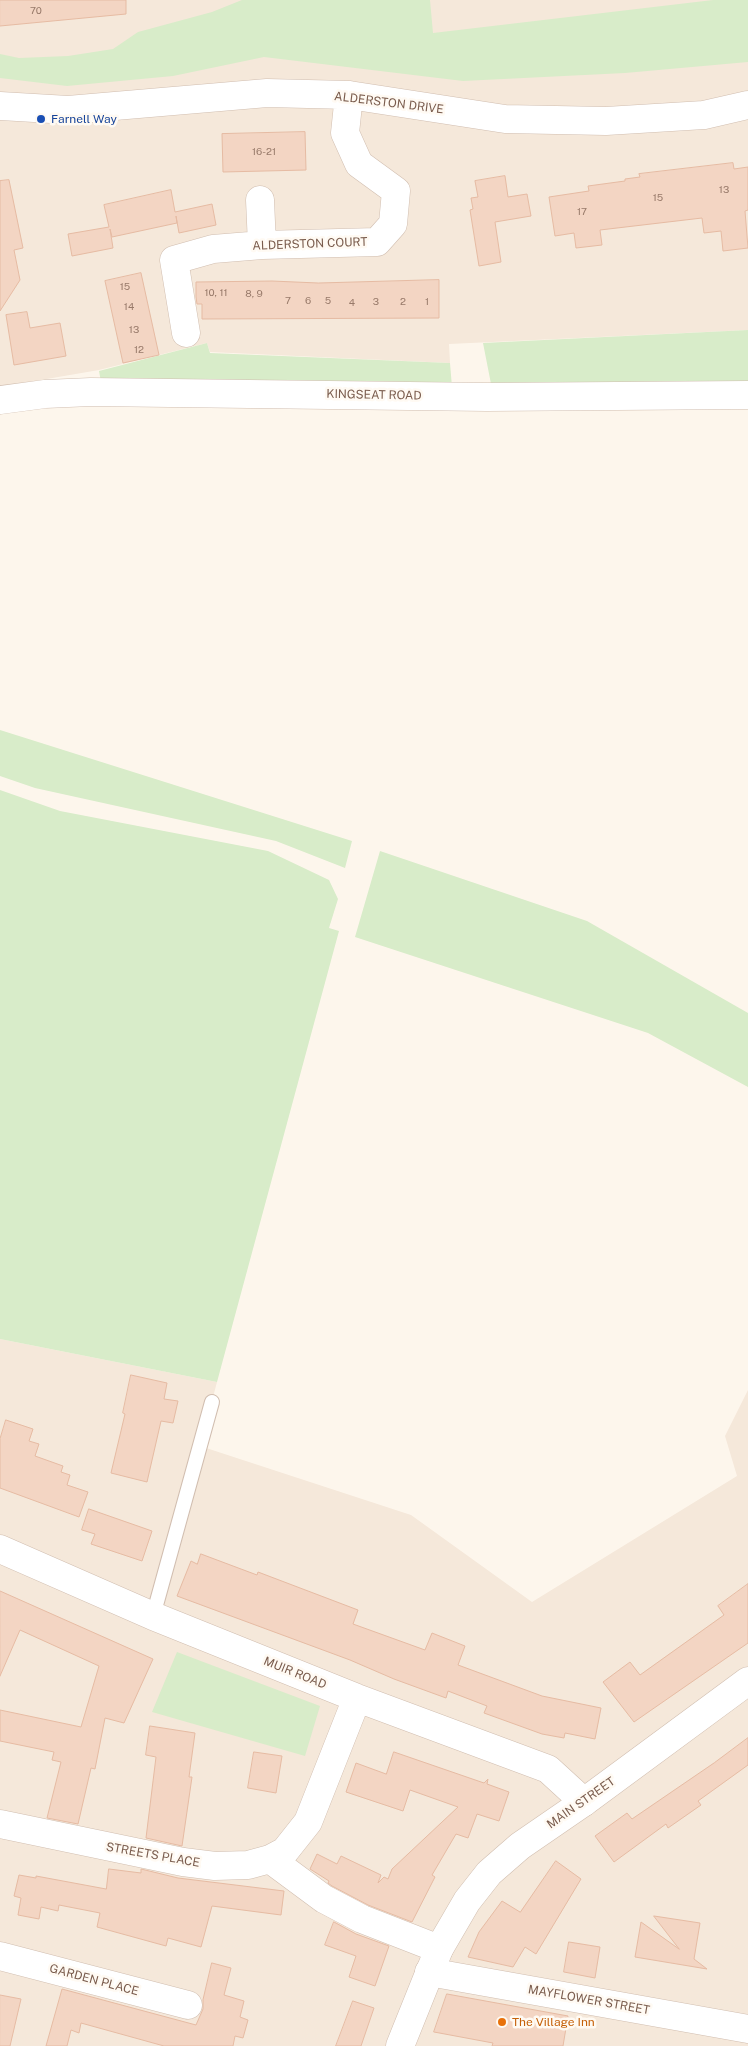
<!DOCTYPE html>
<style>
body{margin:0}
canvas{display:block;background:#fdf6ec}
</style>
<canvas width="748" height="2046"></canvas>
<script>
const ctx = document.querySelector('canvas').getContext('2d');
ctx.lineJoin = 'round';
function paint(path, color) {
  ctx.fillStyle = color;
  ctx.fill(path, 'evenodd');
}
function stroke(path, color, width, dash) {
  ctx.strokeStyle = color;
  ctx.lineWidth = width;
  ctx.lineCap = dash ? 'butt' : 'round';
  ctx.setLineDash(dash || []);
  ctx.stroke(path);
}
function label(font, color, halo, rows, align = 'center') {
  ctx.font = font + ' "Public Sans",sans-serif';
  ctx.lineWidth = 5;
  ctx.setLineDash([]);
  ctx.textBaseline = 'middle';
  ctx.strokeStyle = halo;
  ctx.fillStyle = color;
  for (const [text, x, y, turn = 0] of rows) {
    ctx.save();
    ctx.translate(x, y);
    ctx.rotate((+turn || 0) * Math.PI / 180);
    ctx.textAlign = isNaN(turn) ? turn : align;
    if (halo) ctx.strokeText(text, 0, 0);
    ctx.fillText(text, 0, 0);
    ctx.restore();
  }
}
paint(new Path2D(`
 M 0,0 L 748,0 L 748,330 L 449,344 L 450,363 L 210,352 L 207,343 L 99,370 L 0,387 Z
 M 0,1339 L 217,1382 L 200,1446 L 411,1515 L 532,1602 L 737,1476 L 725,1436 L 748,1390 L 748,2046 L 0,2046 Z`), '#f5e8da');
paint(new Path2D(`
 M 242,0 L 430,0 L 433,33 L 713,0 L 748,0 L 748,62 L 625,73 L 463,81 L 264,57 L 173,76 L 67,86 L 0,78 L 0,54 L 19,58 L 68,56 L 113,49 L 138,32 L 212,12 Z
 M 748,330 L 748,384 L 492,389 L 483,343 Z
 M 207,343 L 210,353 L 450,363 L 452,387 L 101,382 L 99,371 Z
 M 0,730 L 352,841 L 345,868 L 276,841 L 35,788 L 0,776 Z
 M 0,790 L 60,811 L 268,851 L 329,880 L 338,899 L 329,928 L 339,931 L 217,1382 L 0,1339 Z
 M 380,851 L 587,921 L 748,1013 L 748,1087 L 648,1033 L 355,937 Z
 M 177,1652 L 320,1706 L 305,1756 L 152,1712 Z`), '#d8ecc9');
const building = new Path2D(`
 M 0,0 L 126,0 L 126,14 L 0,26 Z
 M 305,132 L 306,170 L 223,172 L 222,134 Z
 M 733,163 L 734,169 L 748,167 L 748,210 L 745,211 L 748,248 L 723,251 L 721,231 L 704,233 L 702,218 L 600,230 L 602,245 L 576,248 L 574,233 L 555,236 L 549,197 L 589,191 L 588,186 L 625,181 L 625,179 L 640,177 L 639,174 Z
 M 505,176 L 508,197 L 527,194 L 531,216 L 495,222 L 501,262 L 479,266 L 470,210 L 473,209 L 471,198 L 478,197 L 475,181 Z
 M 9,180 L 23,248 L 14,250 L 20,280 L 0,311 L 0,181 Z
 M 171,190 L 175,212 L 212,204 L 216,225 L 179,233 L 176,216 L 177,223 L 112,237 L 110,229 L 113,248 L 72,256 L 68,234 L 109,227 L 104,205 Z
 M 141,273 L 159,355 L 123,363 L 105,281 Z
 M 439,280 L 439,318 L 202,319 L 202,304 L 197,304 L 196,297 L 196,282 L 272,281 L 318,283 Z
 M 27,312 L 30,328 L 60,323 L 66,356 L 14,365 L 6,315 Z
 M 131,1375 L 167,1383 L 164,1399 L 178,1401 L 173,1423 L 161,1421 L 147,1482 L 111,1473 L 125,1414 L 123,1413 Z
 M 6,1420 L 33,1429 L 29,1441 L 39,1444 L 35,1456 L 63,1466 L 61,1472 L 70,1475 L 67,1485 L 88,1492 L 79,1517 L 0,1488 L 0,1439 Z
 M 89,1509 L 152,1531 L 142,1561 L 91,1544 L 95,1534 L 82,1530 Z
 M 201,1554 L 257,1575 L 258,1572 L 358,1610 L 353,1624 L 425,1650 L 432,1633 L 465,1646 L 458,1665 L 542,1696 L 601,1708 L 595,1739 L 565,1733 L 564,1738 L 542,1734 L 484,1713 L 487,1706 L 448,1691 L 446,1698 L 394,1679 L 350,1660 L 177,1596 L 191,1561 L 197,1564 Z
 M 748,1584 L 748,1643 L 634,1722 L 603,1682 L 630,1662 L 640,1675 L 724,1615 L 718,1606 Z
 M 0,1591 L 153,1659 L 124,1723 L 105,1718 L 95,1769 L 91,1768 L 78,1824 L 47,1818 L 61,1762 L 52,1760 L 54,1752 L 0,1741 L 0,1710 L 81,1727 L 99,1666 L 20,1630 L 0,1676 Z
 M 150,1726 L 195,1733 L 189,1777 L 192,1777 L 182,1846 L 146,1838 L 156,1757 L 146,1755 Z
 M 748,1738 L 748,1765 L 698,1801 L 701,1805 L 668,1828 L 666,1824 L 614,1862 L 595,1836 L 627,1813 L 632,1819 L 714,1763 Z
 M 254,1752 L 282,1756 L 276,1793 L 248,1788 Z
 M 394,1752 L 484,1783 L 488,1779 L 487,1784 L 509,1792 L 499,1821 L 477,1814 L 468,1838 L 456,1834 L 432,1875 L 435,1877 L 412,1922 L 368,1905 L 332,1886 L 328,1883 L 329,1881 L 310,1869 L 317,1854 L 337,1864 L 341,1856 L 381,1875 L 378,1883 L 384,1877 L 388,1879 L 392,1869 L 458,1807 L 410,1790 L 403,1811 L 346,1792 L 356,1763 L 386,1774 Z
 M 556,1861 L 581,1879 L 536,1954 L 525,1947 L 513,1967 L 468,1957 L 479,1932 L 502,1901 L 520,1912 Z
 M 109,1869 L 141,1873 L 141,1869 L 178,1878 L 284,1891 L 281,1915 L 212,1906 L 201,1947 L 168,1938 L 166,1946 L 97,1927 L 100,1913 L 59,1905 L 58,1911 L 41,1907 L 39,1919 L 18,1915 L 21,1898 L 14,1896 L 19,1875 L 36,1878 L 36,1876 L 106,1889 Z
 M 654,1916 L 700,1923 L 694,1959 L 707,1969 L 635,1957 L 641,1922 L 679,1949 Z
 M 334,1922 L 356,1934 L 389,1946 L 375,1986 L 349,1977 L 356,1956 L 325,1945 Z
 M 569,1942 L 600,1947 L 595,1978 L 564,1972 Z
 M 212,1963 L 231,1968 L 224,1995 L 244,2001 L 240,2017 L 248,2020 L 243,2038 L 235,2036 L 233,2046 L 164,2046 L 81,2023 L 79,2033 L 71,2030 L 67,2046 L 46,2046 L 62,1989 L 196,2025 L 203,2009 L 203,2000 Z
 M 447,1994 L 568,2016 L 563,2046 L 492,2046 L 493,2043 L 434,2032 Z
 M 0,1995 L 21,1999 L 10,2046 L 0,2046 Z
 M 353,2001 L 374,2008 L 361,2046 L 336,2046 Z`);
paint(building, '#f3d5c3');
stroke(building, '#e6bba3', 1);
const service = new Path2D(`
 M 153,1616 L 212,1402`);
const minor = new Path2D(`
 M 0,106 L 68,110 L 267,93 L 349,95 L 505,119 L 606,121 L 704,115 L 748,105
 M 260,200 L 262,245
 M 186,333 L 174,260 L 213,249 L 262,245 L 377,242 L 393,224 L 396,191 L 359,164 L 345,133 L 349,95
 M 0,1549 L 153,1616 L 357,1698 L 548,1769 L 584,1802
 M 0,1824 L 183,1862 L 215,1866 L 248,1865 L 270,1859 L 285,1851 L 308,1822 L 357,1698
 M 270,1859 L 324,1899 L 362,1919 L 439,1949
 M 0,1956 L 188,2005
 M 429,1972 L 748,2029`);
const tertiary = new Path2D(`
 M 0,400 L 45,394 L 91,392 L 487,397 L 748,395
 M 400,2046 L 439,1949 L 467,1901 L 489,1873 L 520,1846 L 584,1802 L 748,1681`);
stroke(service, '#d1beb0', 16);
stroke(minor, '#d1beb0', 29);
stroke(tertiary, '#d1beb0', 29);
stroke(service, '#fff', 14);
stroke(minor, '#fff', 28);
stroke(tertiary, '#fff', 28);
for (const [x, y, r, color] of [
 [41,119,5,"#1a4fb4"],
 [502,2022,5,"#e8710a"]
]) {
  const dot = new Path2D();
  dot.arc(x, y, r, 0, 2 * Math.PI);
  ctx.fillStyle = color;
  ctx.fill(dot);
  stroke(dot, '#fffaf3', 2);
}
label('10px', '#987a6a', null, [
 ["70",36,11],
 ["16-21",264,152],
 ["13",724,190],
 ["15",658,198],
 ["17",582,212],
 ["15",125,287],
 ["10, 11",216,293],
 ["8, 9",254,294],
 ["7",288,301],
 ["6",308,301],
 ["5",328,301],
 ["3",376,302],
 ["2",403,302],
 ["1",427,302],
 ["4",352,303],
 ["14",129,307],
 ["13",134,330],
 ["12",139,350]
]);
label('12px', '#7a5c4d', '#fffaf3', [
 ["ALDERSTON DRIVE",389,103,7],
 ["ALDERSTON COURT",310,244,-2],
 ["KINGSEAT ROAD",374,395,1],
 ["MUIR ROAD",295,1673,22],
 ["MAIN STREET",581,1803,-35],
 ["STREETS PLACE",153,1855,10],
 ["GARDEN PLACE",94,1980,15],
 ["MAYFLOWER STREET",589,2000,10]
]);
label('12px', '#164399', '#fffaf3', [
 ["Farnell Way",51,119]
], 'left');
label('12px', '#c56008', '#fffaf3', [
 ["The Village Inn",512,2022]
], 'left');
</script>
